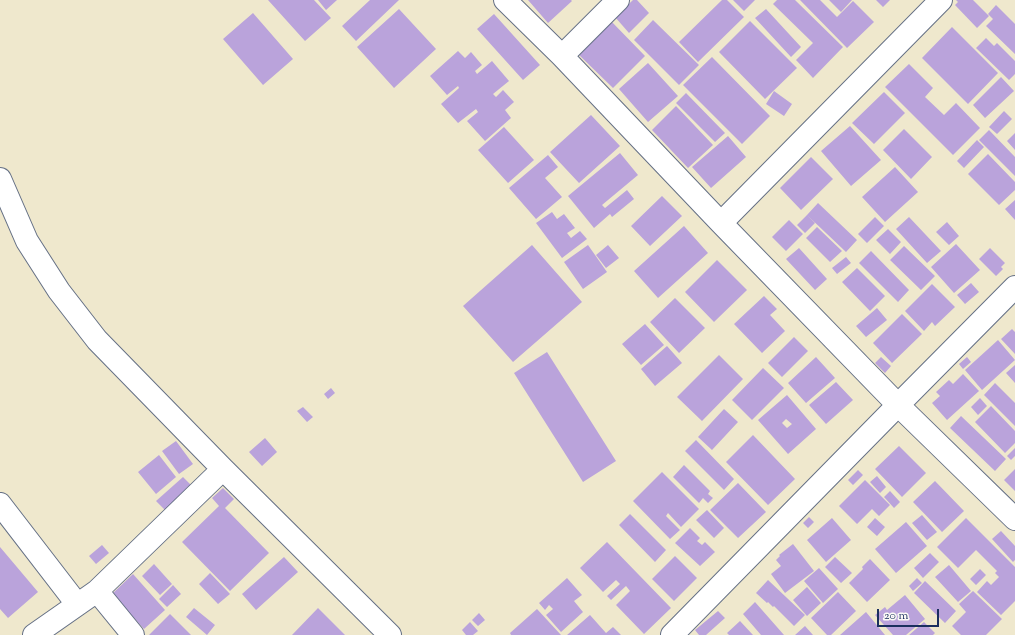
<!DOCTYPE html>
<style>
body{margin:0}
#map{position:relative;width:1015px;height:635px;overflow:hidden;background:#efe8cd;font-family:"Sorts Mill Goudy",serif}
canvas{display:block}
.scale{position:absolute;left:877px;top:609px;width:62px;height:18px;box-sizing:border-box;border:2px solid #1b2f5e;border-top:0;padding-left:5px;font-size:12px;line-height:14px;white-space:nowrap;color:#1b2f5e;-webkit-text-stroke:3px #fdfcf7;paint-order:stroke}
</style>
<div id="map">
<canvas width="1015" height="635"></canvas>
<div class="scale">20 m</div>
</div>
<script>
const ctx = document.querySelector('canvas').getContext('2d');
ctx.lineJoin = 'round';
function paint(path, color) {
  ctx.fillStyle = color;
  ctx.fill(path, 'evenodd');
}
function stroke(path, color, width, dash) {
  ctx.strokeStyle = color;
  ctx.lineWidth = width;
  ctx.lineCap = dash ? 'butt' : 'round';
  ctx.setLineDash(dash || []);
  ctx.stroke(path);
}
paint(new Path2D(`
 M 268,0 L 314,0 L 331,18 L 305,41 Z
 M 318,0 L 337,0 L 326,10 Z
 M 370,0 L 399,0 L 356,41 L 342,26 Z
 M 528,0 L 571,0 L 572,1 L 548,23 Z
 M 633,0 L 637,0 L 649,13 L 629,33 L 615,17 Z
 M 722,0 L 727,0 L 744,17 L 698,62 L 679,42 Z
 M 733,0 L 755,0 L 744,11 Z
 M 777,0 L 795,0 L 843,47 L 813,78 L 796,60 L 813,43 L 773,4 Z
 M 800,0 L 820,0 L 837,17 L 853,1 L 874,22 L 847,48 Z
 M 829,0 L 852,0 L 841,12 Z
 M 876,0 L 890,0 L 883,7 Z
 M 956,0 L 973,0 L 989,16 L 977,28 L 955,5 L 958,2 Z
 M 996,5 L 1015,24 L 1015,54 L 986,26 L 993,19 L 988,14 Z
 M 399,9 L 436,49 L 394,88 L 357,47 Z
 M 766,9 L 801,47 L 791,57 L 755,18 Z
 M 253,13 L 293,59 L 263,85 L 223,39 Z
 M 494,14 L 540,65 L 523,80 L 477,29 Z
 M 610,20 L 645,56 L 613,88 L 577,53 Z
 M 653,20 L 699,65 L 679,85 L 634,40 Z
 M 750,21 L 797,68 L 765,99 L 719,52 Z
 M 952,27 L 998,73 L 968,104 L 922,58 Z
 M 986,38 L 994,46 L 997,43 L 1015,61 L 1015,74 L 1009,80 L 976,48 Z
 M 458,51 L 465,58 L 471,52 L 482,65 L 475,71 L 477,74 L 492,61 L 509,81 L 493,94 L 496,97 L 503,90 L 514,102 L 505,110 L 511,118 L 485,141 L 467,121 L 478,112 L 476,109 L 458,123 L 441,104 L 459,88 L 458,86 L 447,95 L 430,76 Z
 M 712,57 L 770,116 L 742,144 L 683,85 Z
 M 648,63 L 678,96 L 648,122 L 619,89 Z
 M 909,64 L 933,88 L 925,97 L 944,115 L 956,103 L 980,128 L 953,155 L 885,87 Z
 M 1001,77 L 1014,91 L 985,118 L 973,105 Z
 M 774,91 L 792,104 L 784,116 L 766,104 Z
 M 884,92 L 905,113 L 874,144 L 852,123 Z
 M 686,93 L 725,133 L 715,142 L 676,103 Z
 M 676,106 L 713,145 L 688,168 L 652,130 Z
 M 1004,111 L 1012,119 L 997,134 L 989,127 Z
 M 591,115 L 620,146 L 579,183 L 550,152 Z
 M 850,126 L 881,160 L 851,186 L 821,151 Z
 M 504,127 L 534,160 L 508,183 L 478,150 Z
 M 904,129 L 932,157 L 911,179 L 883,150 Z
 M 989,130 L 1015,157 L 1015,176 L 979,140 Z
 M 1015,133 L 1015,150 L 1007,141 Z
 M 728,136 L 746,157 L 711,188 L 692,167 Z
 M 977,140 L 984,147 L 964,168 L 957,161 Z
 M 620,153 L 638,175 L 602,205 L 605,208 L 627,190 L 634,199 L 612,217 L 610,214 L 594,228 L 568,196 Z
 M 988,154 L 1015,182 L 1015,190 L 999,205 L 968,174 Z
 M 548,155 L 558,167 L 545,178 L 562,197 L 536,219 L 509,188 Z
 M 811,157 L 833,179 L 801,210 L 780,188 Z
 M 895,167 L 918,192 L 885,222 L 862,197 Z
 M 662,196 L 682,216 L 650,246 L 631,226 Z
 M 1015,200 L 1015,220 L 1005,209 Z
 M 818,203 L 857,240 L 846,252 L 807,215 Z
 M 552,212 L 557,219 L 564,214 L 575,228 L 567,233 L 571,238 L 580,231 L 587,239 L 562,258 L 536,223 Z
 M 807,215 L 815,223 L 805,233 L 797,225 Z
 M 875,217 L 884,226 L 867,243 L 858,234 Z
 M 909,217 L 941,251 L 927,263 L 896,229 Z
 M 789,220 L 803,234 L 786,251 L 772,237 Z
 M 947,222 L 959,236 L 949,245 L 936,232 Z
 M 684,226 L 708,253 L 658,298 L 634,271 Z
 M 817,227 L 842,251 L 830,262 L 806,238 Z
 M 888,229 L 901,242 L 890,254 L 876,240 Z
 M 956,244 L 980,270 L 954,293 L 931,267 Z
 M 532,245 L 582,302 L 513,362 L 463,306 Z
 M 588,245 L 607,272 L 583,289 L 564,262 Z
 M 608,245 L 619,258 L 606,268 L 596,255 Z
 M 904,246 L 935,276 L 921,290 L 890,260 Z
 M 799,248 L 827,279 L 815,290 L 786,259 Z
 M 990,248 L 1005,263 L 1001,267 L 1003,269 L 996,276 L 979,259 Z
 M 871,251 L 909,290 L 898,302 L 859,263 Z
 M 846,257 L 851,263 L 837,274 L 832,268 Z
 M 717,260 L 747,290 L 714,322 L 685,292 Z
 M 857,268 L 885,296 L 870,311 L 842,282 Z
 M 971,283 L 979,292 L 965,304 L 957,295 Z
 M 932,284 L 955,307 L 935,326 L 932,322 L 924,331 L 905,311 Z
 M 764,296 L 777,309 L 770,315 L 785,331 L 762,353 L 734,324 Z
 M 675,298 L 705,328 L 679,353 L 650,322 Z
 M 877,308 L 887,320 L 866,337 L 856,326 Z
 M 902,314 L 922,334 L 892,363 L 873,343 Z
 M 645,324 L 664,345 L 641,365 L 622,344 Z
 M 1012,329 L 1015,332 L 1015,354 L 1001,339 Z
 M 794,337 L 808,351 L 782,377 L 768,363 Z
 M 998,340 L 1015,360 L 982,390 L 965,370 Z
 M 667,346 L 682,363 L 655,386 L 641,369 Z
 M 547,352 L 616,461 L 583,482 L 514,373 Z
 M 719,355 L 743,379 L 702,421 L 677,397 Z
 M 816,357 L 835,378 L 806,403 L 788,383 Z
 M 881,357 L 891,366 L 885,373 L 875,363 Z
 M 967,357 L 971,362 L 963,369 L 959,364 Z
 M 1015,365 L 1015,383 L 1006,373 Z
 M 763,368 L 784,388 L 752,420 L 732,400 Z
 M 963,374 L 979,391 L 947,420 L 932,403 L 940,396 L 936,392 L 949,380 L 953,384 Z
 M 836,382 L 853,400 L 826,424 L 809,405 Z
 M 995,383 L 1015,403 L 1015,426 L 984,395 Z
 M 331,388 L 335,393 L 328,399 L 324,394 Z
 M 787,395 L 816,429 L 788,454 L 758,420 ZM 786,419 L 792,424 L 787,428 L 782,423 Z
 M 980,398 L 987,406 L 978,415 L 971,407 Z
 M 991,406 L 1015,431 L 1015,443 L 1005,453 L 975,422 Z
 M 303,407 L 313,417 L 307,422 L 297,411 Z
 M 724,409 L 738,422 L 712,450 L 698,437 Z
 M 961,416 L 1006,459 L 995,471 L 950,428 Z
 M 753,435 L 795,479 L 768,505 L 726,462 Z
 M 265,438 L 277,452 L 262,466 L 249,452 Z
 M 696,440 L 734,479 L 724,490 L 685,451 Z
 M 176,441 L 193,464 L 179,474 L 162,451 Z
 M 899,446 L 926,473 L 902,497 L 875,469 Z
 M 1015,448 L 1015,456 L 1011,460 L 1007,456 Z
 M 159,455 L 176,477 L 156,494 L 138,472 Z
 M 684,465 L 710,491 L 708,494 L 713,498 L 708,503 L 703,498 L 699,503 L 673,477 Z
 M 1015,469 L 1015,491 L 1004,480 Z
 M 858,470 L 863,475 L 853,485 L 848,480 Z
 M 662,472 L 699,509 L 681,527 L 668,513 L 666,516 L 680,530 L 670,539 L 633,501 Z
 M 877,476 L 886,487 L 880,493 L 870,482 Z
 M 183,477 L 192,486 L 165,510 L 156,501 Z
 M 865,480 L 890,505 L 879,516 L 872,509 L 857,524 L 839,506 Z
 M 935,481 L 964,511 L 942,532 L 913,502 Z
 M 738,483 L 766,512 L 738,538 L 710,510 Z
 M 223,488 L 234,499 L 225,508 L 269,553 L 230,591 L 182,542 L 219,506 L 212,498 Z
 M 890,491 L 900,502 L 894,508 L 884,497 Z
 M 707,510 L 724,528 L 714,538 L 696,520 Z
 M 630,514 L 666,550 L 655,562 L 619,525 Z
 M 922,515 L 937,532 L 927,540 L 912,523 Z
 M 809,517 L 814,522 L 808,528 L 803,523 Z
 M 832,518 L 851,540 L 826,562 L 807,540 Z
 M 875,518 L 885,527 L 877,536 L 867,527 Z
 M 966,518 L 1015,567 L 1015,601 L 1001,615 L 977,592 L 987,581 L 991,585 L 999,577 L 995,573 L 997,571 L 976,550 L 958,568 L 937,547 Z
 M 906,522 L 927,546 L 896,573 L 875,549 Z
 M 690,528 L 700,538 L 697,541 L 702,545 L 705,542 L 715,552 L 700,566 L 675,543 Z
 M 1001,531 L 1015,546 L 1015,560 L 1013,562 L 992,539 Z
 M 607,542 L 671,608 L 644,634 L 616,605 L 630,591 L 626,586 L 611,600 L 607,596 L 620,584 L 616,580 L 603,592 L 580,568 Z
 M 793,544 L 814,571 L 785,593 L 771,574 L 781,566 L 776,560 L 780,556 L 779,555 Z
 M 102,545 L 109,553 L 96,564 L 89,556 Z
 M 0,547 L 38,592 L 8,618 L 0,609 Z
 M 930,553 L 939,562 L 923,578 L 914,568 Z
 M 675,556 L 697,578 L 674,601 L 652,579 Z
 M 284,557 L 298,572 L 256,610 L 242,594 Z
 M 835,557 L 852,573 L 841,583 L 825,567 Z
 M 870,559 L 890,580 L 867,602 L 849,583 L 863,569 L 862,567 Z
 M 154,564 L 172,584 L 160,595 L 142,576 Z
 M 949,565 L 971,591 L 958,602 L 935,577 Z
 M 819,568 L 838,589 L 823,603 L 804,581 Z
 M 980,569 L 986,575 L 976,585 L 970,579 Z
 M 210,573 L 230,594 L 218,604 L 199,584 Z
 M 133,574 L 165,610 L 144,629 L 112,594 Z
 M 567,578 L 582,595 L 574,601 L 583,612 L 561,632 L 546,615 L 553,609 L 549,605 L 545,610 L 539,603 Z
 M 917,578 L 922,583 L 913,591 L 909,586 Z
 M 768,580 L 805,615 L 794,626 L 774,606 L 773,607 L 768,602 L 767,603 L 756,593 Z
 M 925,581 L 956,611 L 945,623 L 914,593 Z
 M 173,585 L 181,594 L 167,607 L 159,599 Z
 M 807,587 L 821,603 L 807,616 L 793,600 Z
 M 973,591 L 1002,619 L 986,635 L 961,635 L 952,626 L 966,612 L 959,604 Z
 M 838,592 L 856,611 L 831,635 L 827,635 L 811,618 Z
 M 905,595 L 925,619 L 906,635 L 893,635 L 875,615 L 885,607 L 887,610 Z
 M 755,602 L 784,635 L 761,635 L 743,614 Z
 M 194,608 L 215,625 L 207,635 L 186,617 Z
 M 318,608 L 345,635 L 292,635 Z
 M 537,609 L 561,635 L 511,635 L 510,633 Z
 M 718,611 L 725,618 L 706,635 L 699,635 L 695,630 Z
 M 866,612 L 885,635 L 840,635 Z
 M 479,613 L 485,620 L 478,626 L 472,620 Z
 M 170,614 L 191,635 L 149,635 Z
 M 590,615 L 606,633 L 613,627 L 621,635 L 567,635 Z
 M 740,621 L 753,635 L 729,635 L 727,633 Z
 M 470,622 L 478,631 L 473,635 L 466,635 L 462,630 Z
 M 924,622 L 935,633 L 933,635 L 909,635 Z
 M 805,626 L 813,635 L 795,635 Z`), '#baa3db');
const minor = new Path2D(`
 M 505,0 L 562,56 L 721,223 L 898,405 L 1015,519
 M 562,56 L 618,0
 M 0,179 L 27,241 L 59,291 L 97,340 L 223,469 L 390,635
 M 721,223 L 941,0
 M 0,504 L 77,604
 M 97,591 L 133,635
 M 34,635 L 97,591 L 223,469
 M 672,635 L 898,405 L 1015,287`);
stroke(minor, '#657085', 24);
stroke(minor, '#fff', 22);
</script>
